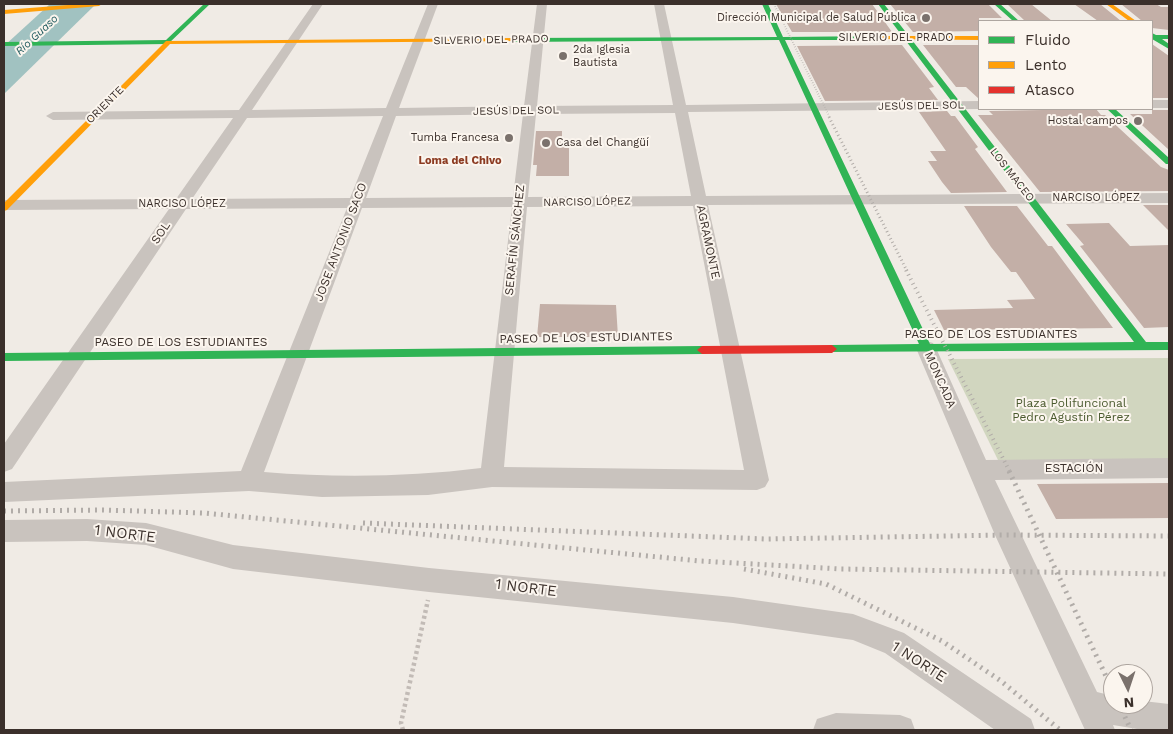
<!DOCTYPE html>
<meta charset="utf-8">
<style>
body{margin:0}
#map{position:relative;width:1173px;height:734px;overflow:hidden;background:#f0ebe5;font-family:"Work Sans",sans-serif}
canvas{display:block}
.frame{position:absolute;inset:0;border:5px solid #3b302b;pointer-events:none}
.legend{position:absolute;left:978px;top:20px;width:175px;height:90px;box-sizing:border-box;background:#fbf5ee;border:1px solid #aea6a0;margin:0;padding:6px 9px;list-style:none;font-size:15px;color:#3b302b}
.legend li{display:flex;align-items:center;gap:10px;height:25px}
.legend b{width:25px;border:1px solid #aea6a0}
.north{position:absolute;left:1103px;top:664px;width:50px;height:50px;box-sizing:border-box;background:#fbf5ee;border:1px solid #aea6a0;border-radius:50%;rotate:176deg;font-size:14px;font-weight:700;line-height:20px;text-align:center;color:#3b302b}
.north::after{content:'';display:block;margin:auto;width:18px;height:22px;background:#7a716c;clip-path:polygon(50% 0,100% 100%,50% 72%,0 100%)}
</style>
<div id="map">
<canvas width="1173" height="734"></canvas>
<div class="frame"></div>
<ul class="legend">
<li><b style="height:6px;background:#30b455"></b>Fluido</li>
<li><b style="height:6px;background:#ff9f0a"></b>Lento</li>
<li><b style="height:6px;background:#e5322d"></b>Atasco</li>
</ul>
<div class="north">N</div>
</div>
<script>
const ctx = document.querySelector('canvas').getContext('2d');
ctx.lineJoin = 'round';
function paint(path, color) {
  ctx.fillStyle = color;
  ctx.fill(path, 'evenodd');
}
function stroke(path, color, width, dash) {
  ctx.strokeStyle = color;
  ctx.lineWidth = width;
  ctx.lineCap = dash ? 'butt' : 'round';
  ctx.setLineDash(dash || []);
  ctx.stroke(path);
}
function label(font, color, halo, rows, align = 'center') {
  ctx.font = font + ' "Work Sans",sans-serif';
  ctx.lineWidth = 4;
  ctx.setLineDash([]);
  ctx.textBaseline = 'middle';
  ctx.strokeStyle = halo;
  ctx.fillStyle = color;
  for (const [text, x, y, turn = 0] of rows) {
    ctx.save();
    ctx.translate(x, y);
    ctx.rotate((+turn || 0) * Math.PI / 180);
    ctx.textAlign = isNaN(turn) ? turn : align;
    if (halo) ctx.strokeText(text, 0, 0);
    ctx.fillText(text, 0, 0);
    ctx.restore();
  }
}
paint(new Path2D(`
 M 1169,358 L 1169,461 L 999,462 L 948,359 Z`), '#d1d6bf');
paint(new Path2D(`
 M 50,4 L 96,4 L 4,94 L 4,46 Z`), '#a1c2c1');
paint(new Path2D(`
 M 776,4 L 872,4 L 892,32 L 792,32 Z
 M 890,4 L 988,4 L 1002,18 L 979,18 L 979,31 L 913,32 Z
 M 1007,4 L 1031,4 L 1052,21 L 1025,21 Z
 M 1074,4 L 1100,4 L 1121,21 L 1098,21 Z
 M 1121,4 L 1156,4 L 1161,7 L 1169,7 L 1169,30 L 1152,28 L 1152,21 L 1142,21 Z
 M 1152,44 L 1169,56 L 1169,98 L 1152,98 Z
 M 902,45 L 934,87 L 929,88 L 938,100 L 825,101 L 797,46 Z
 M 923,45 L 979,45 L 979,99 L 966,87 L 956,87 Z
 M 1096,109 L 1101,115 L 1105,115 L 1161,167 L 1169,170 L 1169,191 L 1040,192 L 978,115 L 993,115 L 989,111 Z
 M 1152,110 L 1169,110 L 1169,150 L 1130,114 L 1152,114 Z
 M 947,111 L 951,116 L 955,116 L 978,147 L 975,149 L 1007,192 L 951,193 L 942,182 L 928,161 L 937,161 L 930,151 L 946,151 L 919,112 Z
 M 536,131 L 562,131 L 562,146 L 569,146 L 569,176 L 536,176 L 537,165 L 533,165 Z
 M 1143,205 L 1169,205 L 1169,231 Z
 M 964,206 L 1017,206 L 1048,246 L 1052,246 L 1113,328 L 944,330 L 934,310 L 1013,308 L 1007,300 L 1035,299 L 1016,272 L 1011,272 L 991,247 Z
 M 1109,223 L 1130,246 L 1169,245 L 1169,327 L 1144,328 L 1080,246 L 1084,245 L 1066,224 Z
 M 540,304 L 616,305 L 618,337 L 537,337 Z
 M 1169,483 L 1169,518 L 1056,519 L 1037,484 Z`), '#c3afa7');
stroke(new Path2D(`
 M 403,730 L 401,723 L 428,600`), '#c2bbb6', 4.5, [3, 3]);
paint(new Path2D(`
 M 313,4 L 323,4 L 252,110 L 386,108 L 428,4 L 438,4 L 399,108 L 524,106 L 537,4 L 547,4 L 537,106 L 673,105 L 654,4 L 664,4 L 686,105 L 979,101 L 979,109 L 688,112 L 706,196 L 1169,193 L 1169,203 L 708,205 L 769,480 L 765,487 L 757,490 L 492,487 L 428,495 L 322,497 L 249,491 L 4,502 L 4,482 L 241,471 L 347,208 L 186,209 L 12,469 L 4,472 L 4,444 L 169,209 L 4,210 L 4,200 L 176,199 L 233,118 L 53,120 L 46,116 L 53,112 L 239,110 ZM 675,113 L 691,196 L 528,197 L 536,114 ZM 523,114 L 513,197 L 366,198 L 396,116 ZM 383,116 L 350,198 L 192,199 L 247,118 ZM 693,206 L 744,470 L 504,467 L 527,207 ZM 512,207 L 481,468 C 409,477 337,478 264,472 L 362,208 Z
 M 1152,100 L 1169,100 L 1169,108 L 1152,108 Z
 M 926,341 L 933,343 L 936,348 L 986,460 L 1169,458 L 1169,478 L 995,480 L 1097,692 L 1113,696 L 1113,704 L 1143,704 L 1143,701 L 1169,704 L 1169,730 L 1143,730 L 1113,725 L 1115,730 L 1085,730 L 995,535 L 916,348 L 919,343 Z
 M 87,519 L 146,523 L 233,545 L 429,568 L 733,597 L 853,614 L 904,633 L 1031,719 L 1035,730 L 995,730 L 885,653 L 853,640 L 733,623 L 429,592 L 233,569 L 146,545 L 87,541 L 4,542 L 4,520 Z
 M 836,713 L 900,715 L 911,719 L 915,730 L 813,730 L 817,719 Z`), '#c9c3be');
paint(new Path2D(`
 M 204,4 L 210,4 L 168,44 L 4,46 L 4,42 L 166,40 Z
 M 762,4 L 768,4 L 783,37 L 879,36 L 882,38 L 879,40 L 785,40 L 930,344 L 1134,342 L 878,4 L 884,4 L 1146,342 L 1169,342 L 1169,350 L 828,352 L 827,349 L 828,346 L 832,345 L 919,344 L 779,40 L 516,42 L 513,40 L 516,38 L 777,37 Z
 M 994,4 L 1000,4 L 1019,21 L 1013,21 Z
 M 1152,33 L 1156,35 L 1169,35 L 1169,39 L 1162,39 L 1169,44 L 1169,49 L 1152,39 Z
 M 1107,109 L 1115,109 L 1169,158 L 1169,164 L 1166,164 Z
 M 702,346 L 707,350 L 702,354 L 4,361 L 4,353 Z`), '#30b455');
paint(new Path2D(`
 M 81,4 L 102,4 L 99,6 L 4,14 L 4,10 Z
 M 1106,4 L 1112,4 L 1136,21 L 1129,21 Z
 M 879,36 L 979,36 L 979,40 L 877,39 L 877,37 Z
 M 516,38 L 519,40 L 518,41 L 170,44 L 7,210 L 4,211 L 4,203 L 166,41 Z`), '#ff9f0a');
paint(new Path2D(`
 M 832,345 L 837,349 L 832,353 L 702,354 L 697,350 L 702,346 Z`), '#e5322d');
stroke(new Path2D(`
 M 774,4 L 830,118`), '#b1aca8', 2, [0.5, 2]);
stroke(new Path2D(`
 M 829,117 L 907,271`), '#b1aca8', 3, [1, 3]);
stroke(new Path2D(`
 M 906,270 L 1010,472`), '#b1aca8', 4, [1, 4]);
stroke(new Path2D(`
 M 1009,471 L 1113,691
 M 4,511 L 103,510 L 204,513 L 700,561 L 841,569 L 1169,574
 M 363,523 L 766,539 L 1007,535 L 1169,536
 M 744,569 L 826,584 L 942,641 L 1001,681 L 1060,730
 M 1119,704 L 1131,730`), '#b1aca8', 5, [2, 5]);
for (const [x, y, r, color] of [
 [926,18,5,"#7a716c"],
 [563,56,5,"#7a716c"],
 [1138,121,5,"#7a716c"],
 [509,138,5,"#7a716c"],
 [546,143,5,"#7a716c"]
]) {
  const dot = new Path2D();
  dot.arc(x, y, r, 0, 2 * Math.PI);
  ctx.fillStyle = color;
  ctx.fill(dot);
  stroke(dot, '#fbf5ee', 2);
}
label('11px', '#3b302b', '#fbf5ee', [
 ["Dirección Municipal de Salud Pública",916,18],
 ["2da Iglesia",573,50,"left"],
 ["Bautista",573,63,"left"],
 ["Hostal campos",1128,121],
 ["Tumba Francesa",499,138],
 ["Casa del Changüí",556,143,"left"]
], 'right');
label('italic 11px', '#1f5a5e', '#fbf5ee', [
 ["Río Guaso",37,35,-43]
]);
label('11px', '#3b302b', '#fbf5ee', [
 ["SILVERIO DEL PRADO",896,38],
 ["SILVERIO DEL PRADO",491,40,-1],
 ["ORIENTE",105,105,-45],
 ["JESÚS DEL SOL",921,106,-1],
 ["JESÚS DEL SOL",516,111,-1],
 ["LOS MACEO",1012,175,52],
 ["NARCISO LÓPEZ",1096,198],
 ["NARCISO LÓPEZ",587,202,-1],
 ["NARCISO LÓPEZ",182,204]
]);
label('bold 11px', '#8c3b22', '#fbf5ee', [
 ["Loma del Chivo",460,161]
]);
label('12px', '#3b302b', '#fbf5ee', [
 ["SOL",161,233,-56],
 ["SERAFÍN SÁNCHEZ",515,240,-84],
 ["JOSE ANTONIO SACO",341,242,-69],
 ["AGRAMONTE",708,242,78],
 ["PASEO DE LOS ESTUDIANTES",991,334],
 ["PASEO DE LOS ESTUDIANTES",586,338,-1],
 ["PASEO DE LOS ESTUDIANTES",181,342],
 ["MONCADA",940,380,66],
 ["ESTACIÓN",1074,468]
]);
label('12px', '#4a5a2e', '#fbf5ee', [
 ["Plaza Polifuncional",1071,403],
 ["Pedro Agustín Pérez",1071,417]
]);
label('15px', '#3b302b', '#fbf5ee', [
 ["1 NORTE",125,534,7],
 ["1 NORTE",526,588,7],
 ["1 NORTE",919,662,33]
]);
</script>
